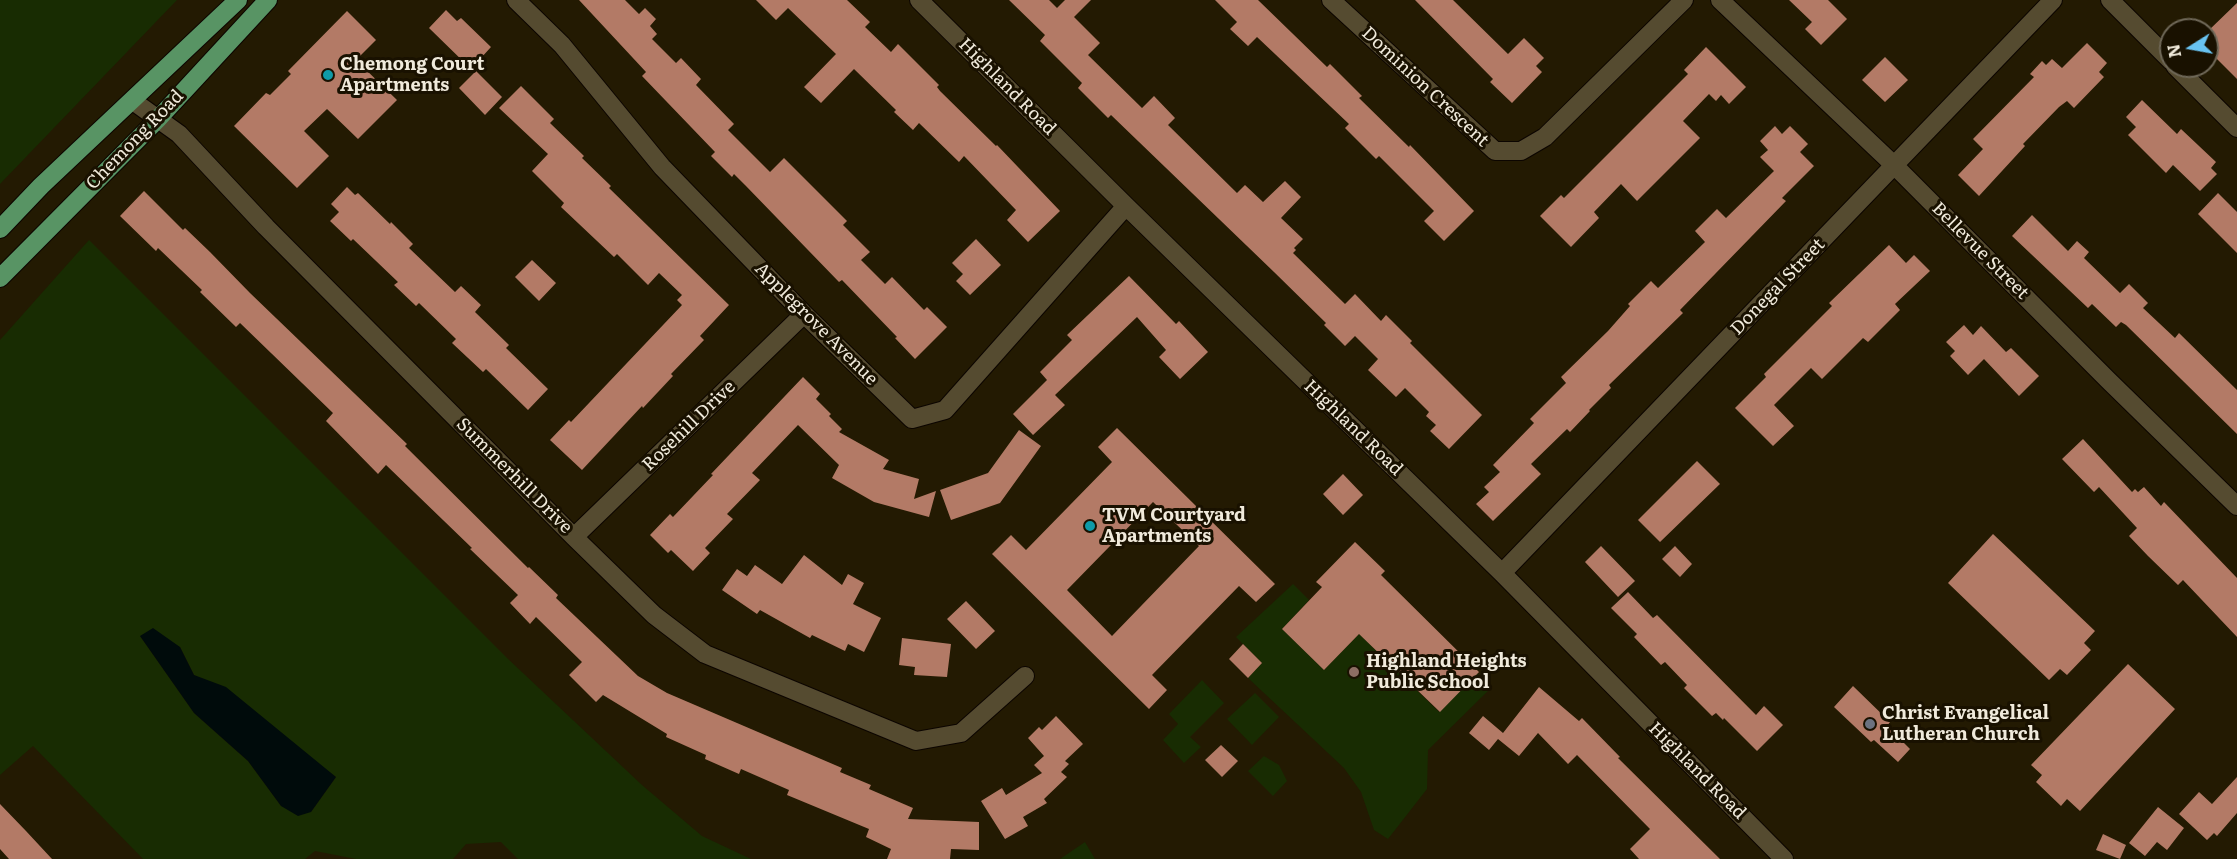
<!DOCTYPE html>
<style>
body{margin:0}
#map{position:relative;width:2237px;height:859px;overflow:hidden;background:#231a02;font-family:Literata,serif}
canvas{display:block}
.north{position:absolute;left:2159px;top:18px;width:60px;height:60px;box-sizing:border-box;background:#191100;border:2px solid #6f6858;border-radius:50%;rotate:259deg;font-size:16px;font-weight:700;line-height:24px;text-align:center;color:#f0eadb}
.north::after{content:'';display:block;margin:auto;width:21px;height:27px;background:#69c3f1;clip-path:polygon(50% 0,100% 100%,50% 72%,0 100%)}
</style>
<div id="map">
<canvas width="2237" height="859"></canvas>
<div class="north">N</div>
</div>
<script>
const ctx = document.querySelector('canvas').getContext('2d');
ctx.lineJoin = 'round';
function paint(path, color) {
  ctx.fillStyle = color;
  ctx.fill(path, 'evenodd');
}
function stroke(path, color, width, dash) {
  ctx.strokeStyle = color;
  ctx.lineWidth = width;
  ctx.lineCap = dash ? 'butt' : 'round';
  ctx.setLineDash(dash || []);
  ctx.stroke(path);
}
function label(font, color, halo, rows, align = 'center') {
  ctx.font = font + ' Literata,serif';
  ctx.lineWidth = 6;
  ctx.setLineDash([]);
  ctx.textBaseline = 'middle';
  ctx.strokeStyle = halo;
  ctx.fillStyle = color;
  for (const [text, x, y, turn = 0] of rows) {
    ctx.save();
    ctx.translate(x, y);
    ctx.rotate((+turn || 0) * Math.PI / 180);
    ctx.textAlign = isNaN(turn) ? turn : align;
    if (halo) ctx.strokeText(text, 0, 0);
    ctx.fillText(text, 0, 0);
    ctx.restore();
  }
}
paint(new Path2D(`
 M 0,0 L 177,0 L 0,184 Z
 M 89,240 L 507,658 L 642,785 L 702,836 L 751,859 L 518,859 L 501,842 L 466,844 L 453,859 L 356,859 L 315,851 L 305,859 L 143,859 L 33,746 L 0,775 L 0,340 ZM 140,636 L 180,647 L 194,675 L 336,777 L 311,812 L 281,806 L 248,761 L 194,713 Z
 M 1293,584 L 1309,600 L 1282,629 L 1324,670 L 1359,634 L 1439,712 L 1477,674 L 1491,688 L 1428,750 L 1427,789 L 1388,839 L 1374,830 L 1361,792 L 1344,768 L 1248,678 L 1262,663 L 1236,637 Z
 M 1202,680 L 1224,703 L 1190,737 L 1201,747 L 1184,763 L 1163,740 L 1178,724 L 1169,714 Z
 M 1255,693 L 1279,717 L 1252,745 L 1227,719 Z
 M 1264,756 L 1279,765 L 1287,781 L 1273,796 L 1248,771 Z
 M 1085,842 L 1095,859 L 1060,859 Z`), '#182c02');
paint(new Path2D(`
 M 153,628 L 180,647 L 194,675 L 226,687 L 336,777 L 311,812 L 298,816 L 281,806 L 248,761 L 194,713 L 140,636 Z`), '#000b0b');
paint(new Path2D(`
 M 579,0 L 625,0 L 639,14 L 645,8 L 656,19 L 650,26 L 657,34 L 652,39 L 676,63 L 681,58 L 701,79 L 696,85 L 734,124 L 728,130 L 770,172 L 784,158 L 847,221 L 843,225 L 870,252 L 861,260 L 885,284 L 892,277 L 924,310 L 927,307 L 947,327 L 915,359 L 895,338 L 897,337 L 842,280 L 839,282 L 745,185 L 734,174 L 732,177 L 711,156 L 715,152 L 642,76 L 646,72 Z
 M 756,0 L 847,0 L 870,22 L 865,27 L 891,52 L 898,44 L 939,85 L 937,87 L 940,91 L 996,146 L 997,145 L 1060,211 L 1028,242 L 1007,220 L 1016,210 L 964,156 L 959,162 L 919,123 L 913,130 L 894,112 L 896,110 L 854,69 L 821,103 L 804,87 L 836,54 L 788,8 L 776,20 Z
 M 1009,0 L 1049,0 L 1057,8 L 1065,0 L 1091,0 L 1074,17 L 1100,43 L 1088,55 L 1142,108 L 1154,96 L 1175,118 L 1168,125 L 1237,193 L 1245,185 L 1263,202 L 1285,181 L 1301,197 L 1281,218 L 1303,239 L 1294,248 L 1296,250 L 1293,253 L 1345,304 L 1355,294 L 1381,321 L 1386,315 L 1412,341 L 1410,343 L 1482,415 L 1449,449 L 1430,431 L 1436,425 L 1426,416 L 1429,412 L 1405,388 L 1396,397 L 1368,370 L 1378,359 L 1355,336 L 1345,346 L 1324,325 L 1326,323 L 1274,272 L 1111,115 L 1108,118 L 1078,88 L 1082,83 L 1040,41 L 1045,35 Z
 M 1215,0 L 1258,0 L 1327,67 L 1330,64 L 1362,96 L 1359,98 L 1409,147 L 1410,145 L 1474,211 L 1444,241 L 1424,221 L 1434,211 L 1379,156 L 1376,159 L 1345,128 L 1349,124 L 1257,37 L 1248,46 L 1230,29 L 1237,22 Z
 M 1415,0 L 1453,0 L 1508,54 L 1524,38 L 1544,58 L 1536,66 L 1542,72 L 1512,103 L 1490,82 L 1493,79 Z
 M 1789,0 L 1828,0 L 1847,19 L 1821,45 L 1805,29 L 1812,22 Z
 M 2237,3 L 2237,79 L 2207,49 L 2207,32 Z
 M 446,10 L 457,21 L 461,18 L 491,47 L 471,69 L 429,28 Z
 M 347,11 L 376,40 L 359,57 L 362,60 L 359,63 L 397,100 L 358,139 L 327,109 L 304,131 L 329,156 L 297,188 L 234,126 L 266,93 L 270,95 L 291,74 L 288,71 Z
 M 2087,43 L 2107,63 L 2099,72 L 2104,77 L 2074,108 L 2067,101 L 2059,107 L 2023,144 L 2025,146 L 1979,196 L 1958,175 L 1983,149 L 1973,139 L 2034,77 L 2030,74 L 2042,61 L 2046,65 L 2052,59 L 2062,68 Z
 M 1706,47 L 1746,87 L 1729,104 L 1721,95 L 1716,101 L 1709,94 L 1683,121 L 1700,138 L 1637,201 L 1621,184 L 1594,212 L 1599,218 L 1571,247 L 1540,216 L 1561,195 L 1564,198 L 1688,74 L 1684,70 Z
 M 1885,57 L 1908,80 L 1885,102 L 1862,80 Z
 M 476,71 L 502,97 L 485,115 L 459,88 Z
 M 521,86 L 554,119 L 550,123 L 584,156 L 582,158 L 611,186 L 609,188 L 729,305 L 700,336 L 704,340 L 671,374 L 673,376 L 643,408 L 642,406 L 582,470 L 550,440 L 569,420 L 571,422 L 682,305 L 677,300 L 682,295 L 659,273 L 648,285 L 617,254 L 614,257 L 561,207 L 564,203 L 532,171 L 548,154 L 499,108 Z
 M 2142,100 L 2177,134 L 2181,129 L 2216,162 L 2211,168 L 2217,174 L 2200,191 L 2173,165 L 2166,173 L 2128,135 L 2136,127 L 2126,117 Z
 M 1775,126 L 1782,134 L 1790,126 L 1808,144 L 1800,152 L 1814,166 L 1782,198 L 1786,201 L 1680,310 L 1683,313 L 1609,385 L 1611,388 L 1589,410 L 1590,411 L 1570,432 L 1567,429 L 1531,464 L 1541,474 L 1493,521 L 1476,504 L 1489,492 L 1484,487 L 1500,472 L 1493,465 L 1534,423 L 1530,419 L 1566,383 L 1561,377 L 1608,331 L 1630,306 L 1628,304 L 1651,281 L 1658,288 L 1705,242 L 1695,231 L 1717,209 L 1726,218 L 1774,171 L 1760,157 L 1768,150 L 1760,141 Z
 M 347,187 L 355,195 L 358,193 L 390,224 L 391,222 L 413,244 L 409,248 L 455,292 L 461,286 L 481,305 L 475,312 L 509,345 L 506,348 L 548,389 L 528,410 L 486,369 L 483,372 L 452,343 L 456,339 L 419,303 L 416,306 L 394,285 L 398,282 L 353,239 L 351,241 L 330,221 L 339,212 L 331,204 Z
 M 144,191 L 183,230 L 185,228 L 210,252 L 250,293 L 407,444 L 405,446 L 528,568 L 529,567 L 558,595 L 556,598 L 638,676 L 667,693 L 842,768 L 840,772 L 871,785 L 869,789 L 913,808 L 908,819 L 979,822 L 979,850 L 951,849 L 950,859 L 887,859 L 891,849 L 866,837 L 869,829 L 787,795 L 789,790 L 741,769 L 739,774 L 705,759 L 706,755 L 666,737 L 667,734 L 603,695 L 596,702 L 569,675 L 582,662 L 536,617 L 530,624 L 510,603 L 518,595 L 470,549 L 472,548 L 386,465 L 378,474 L 326,421 L 333,413 L 240,323 L 236,327 L 200,292 L 202,290 L 158,248 L 156,251 L 120,216 Z
 M 2218,193 L 2237,212 L 2237,253 L 2198,214 Z
 M 2032,215 L 2068,251 L 2077,241 L 2089,252 L 2084,258 L 2120,293 L 2129,284 L 2148,303 L 2143,308 L 2175,338 L 2179,333 L 2237,390 L 2237,434 L 2126,325 L 2121,322 L 2116,327 L 2092,304 L 2088,308 L 2012,236 Z
 M 976,239 L 1001,265 L 970,295 L 956,281 L 963,274 L 952,263 Z
 M 1889,245 L 1906,263 L 1914,255 L 1930,271 L 1895,304 L 1900,310 L 1868,342 L 1863,338 L 1822,379 L 1811,368 L 1774,405 L 1794,426 L 1773,446 L 1735,408 L 1766,377 L 1764,374 L 1832,306 L 1829,303 Z
 M 532,260 L 556,283 L 539,301 L 515,277 Z
 M 1129,276 L 1176,324 L 1179,321 L 1208,352 L 1180,379 L 1159,357 L 1166,350 L 1137,317 L 1055,395 L 1065,405 L 1033,435 L 1013,414 L 1047,380 L 1040,372 L 1072,340 L 1067,335 Z
 M 1964,325 L 1973,335 L 1981,326 L 2006,352 L 2011,348 L 2039,376 L 2019,396 L 1984,359 L 1968,375 L 1950,356 L 1955,351 L 1946,342 Z
 M 803,377 L 820,394 L 816,399 L 831,414 L 829,416 L 842,429 L 839,432 L 889,460 L 883,469 L 919,479 L 914,499 L 936,491 L 929,517 L 874,502 L 832,478 L 839,465 L 798,425 L 752,473 L 760,480 L 727,514 L 733,519 L 705,548 L 710,553 L 693,571 L 671,550 L 668,553 L 650,535 L 670,514 L 673,517 L 713,475 L 711,474 Z
 M 1117,428 L 1275,584 L 1256,602 L 1239,586 L 1152,675 L 1167,690 L 1149,709 L 992,554 L 1011,535 L 1026,550 L 1112,462 L 1098,447 ZM 1153,502 L 1199,546 L 1112,636 L 1067,590 Z
 M 1019,430 L 1041,446 L 1000,503 L 951,520 L 940,490 L 988,473 Z
 M 2083,439 L 2132,492 L 2135,489 L 2138,492 L 2144,487 L 2161,506 L 2164,502 L 2237,578 L 2237,637 L 2183,580 L 2178,585 L 2148,556 L 2129,536 L 2137,528 L 2099,487 L 2094,492 L 2062,459 Z
 M 1697,461 L 1720,484 L 1660,542 L 1638,520 Z
 M 1343,474 L 1363,495 L 1343,515 L 1323,494 Z
 M 1993,534 L 2095,631 L 2084,643 L 2091,650 L 2067,675 L 2060,669 L 2049,680 L 1948,583 Z
 M 1355,542 L 1385,571 L 1381,575 L 1479,672 L 1440,712 L 1359,634 L 1324,670 L 1282,629 L 1322,587 L 1316,582 Z
 M 1601,546 L 1635,581 L 1618,597 L 1585,562 Z
 M 1675,546 L 1692,564 L 1680,577 L 1662,559 Z
 M 804,555 L 842,585 L 848,574 L 864,583 L 853,604 L 881,618 L 864,652 L 848,644 L 845,651 L 812,635 L 810,638 L 760,610 L 757,614 L 722,590 L 737,569 L 747,576 L 755,565 L 782,584 Z
 M 1628,592 L 1653,618 L 1657,615 L 1756,715 L 1764,706 L 1783,725 L 1757,751 L 1724,718 L 1723,720 L 1716,713 L 1712,716 L 1684,688 L 1687,685 L 1665,662 L 1661,665 L 1634,637 L 1637,634 L 1611,608 Z
 M 966,601 L 995,631 L 976,649 L 947,619 Z
 M 902,638 L 951,644 L 947,677 L 914,675 L 915,667 L 899,665 Z
 M 1243,644 L 1262,663 L 1248,678 L 1229,659 Z
 M 2128,664 L 2175,709 L 2080,811 L 2067,799 L 2061,806 L 2036,782 L 2042,775 L 2031,765 Z
 M 1853,686 L 1890,722 L 1887,726 L 1910,749 L 1898,762 L 1874,740 L 1871,742 L 1834,707 Z
 M 1539,687 L 1579,721 L 1582,718 L 1620,757 L 1618,758 L 1720,859 L 1639,859 L 1630,849 L 1650,829 L 1577,755 L 1568,764 L 1538,733 L 1519,756 L 1498,739 L 1489,750 L 1469,733 L 1483,716 L 1503,733 Z
 M 1056,716 L 1083,744 L 1065,761 L 1069,764 L 1061,772 L 1067,777 L 1044,799 L 1047,803 L 1023,817 L 1028,826 L 1005,839 L 981,801 L 1002,788 L 1006,795 L 1042,773 L 1034,765 L 1044,756 L 1028,738 L 1039,727 L 1042,730 Z
 M 1221,745 L 1238,761 L 1222,777 L 1205,760 Z
 M 2237,777 L 2237,813 L 2217,836 L 2214,833 L 2207,840 L 2179,814 L 2199,792 L 2212,804 Z
 M 0,804 L 26,831 L 52,859 L 9,859 L 0,849 Z
 M 2158,807 L 2184,828 L 2167,850 L 2157,842 L 2145,856 L 2129,843 Z
 M 2103,834 L 2126,845 L 2120,859 L 2096,850 Z`), '#b37a66');
const minor = new Path2D(`
 M 516,0 L 562,45 L 662,167 L 804,314 L 912,419 L 945,410 L 1126,206
 M 919,0 L 1126,206 L 1502,573 L 1784,859
 M 1331,0 L 1495,151 L 1521,151 L 1545,137 L 1684,0
 M 1720,0 L 1895,166 L 2108,380 L 2237,506
 M 2110,0 L 2171,61
 M 2175,66 L 2237,128
 M 133,101 L 179,134 L 266,227 L 574,537 L 654,615 L 705,654 L 916,741 L 961,733 L 1025,676
 M 574,537 L 804,314
 M 1502,573 L 2053,0`);
const major = new Path2D(`
 M 0,229 L 41,186 L 238,0
 M 0,278 L 158,119 L 268,0`);
stroke(minor, '#0c0500', 20);
stroke(major, '#0c0500', 20);
stroke(minor, '#554b30', 18);
stroke(major, '#589464', 18);
for (const [x, y, r, color] of [
 [328,75,6,"#0f9aa8"],
 [1090,526,6,"#0f9aa8"],
 [1354,672,6,"#8d6e63"],
 [1870,724,6,"#6b7280"]
]) {
  const dot = new Path2D();
  dot.arc(x, y, r, 0, 2 * Math.PI);
  ctx.fillStyle = color;
  ctx.fill(dot);
  stroke(dot, '#191100', 2);
}
label('bold 18px', '#f0eadb', '#191100', [
 ["Chemong Court",340,65],
 ["Apartments",340,86],
 ["TVM Courtyard",1102,516],
 ["Apartments",1102,537],
 ["Highland Heights",1366,662],
 ["Public School",1366,683],
 ["Christ Evangelical",1882,714],
 ["Lutheran Church",1882,735]
], 'left');
label('18px', '#f0eadb', '#191100', [
 ["Highland Road",1007,87,45],
 ["Dominion Crescent",1425,87,43],
 ["Chemong Road",135,140,-46],
 ["Bellevue Street",1980,251,45],
 ["Donegal Street",1778,287,-46],
 ["Applegrove Avenue",816,324,45],
 ["Rosehill Drive",689,426,-44],
 ["Highland Road",1353,428,44],
 ["Summerhill Drive",514,476,45],
 ["Highland Road",1697,771,45]
]);
</script>
